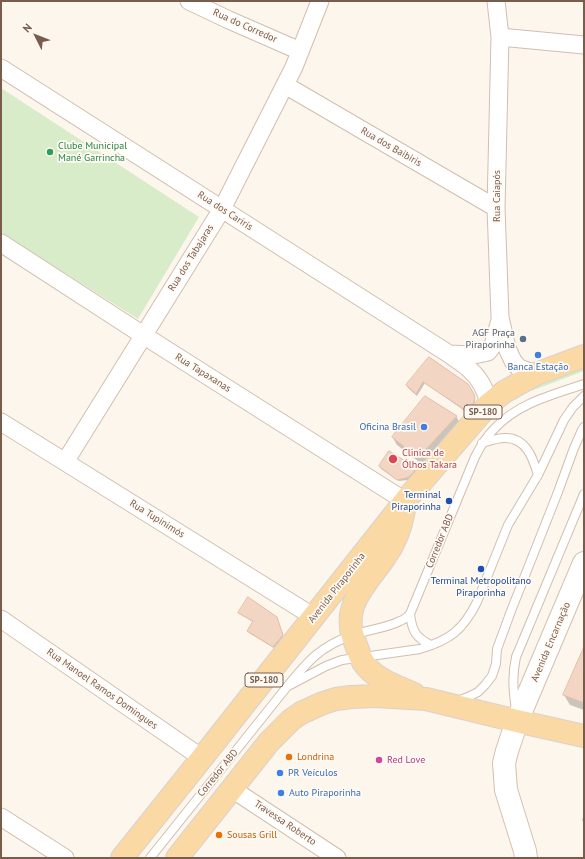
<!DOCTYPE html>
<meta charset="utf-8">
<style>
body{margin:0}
#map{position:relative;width:585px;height:859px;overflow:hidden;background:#fdf6ec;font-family:"PT Sans",sans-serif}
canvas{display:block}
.frame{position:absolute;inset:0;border:2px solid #7a5c4d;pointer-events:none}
.north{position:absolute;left:16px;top:16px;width:40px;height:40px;-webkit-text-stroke:3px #fffaf3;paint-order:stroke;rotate:312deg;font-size:11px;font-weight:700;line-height:16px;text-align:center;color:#7a5c4d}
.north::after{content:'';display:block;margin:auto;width:14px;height:18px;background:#7a5c4d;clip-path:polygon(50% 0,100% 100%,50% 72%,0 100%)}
</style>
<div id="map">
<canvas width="585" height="859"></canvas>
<div class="frame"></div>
<div class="north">N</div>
</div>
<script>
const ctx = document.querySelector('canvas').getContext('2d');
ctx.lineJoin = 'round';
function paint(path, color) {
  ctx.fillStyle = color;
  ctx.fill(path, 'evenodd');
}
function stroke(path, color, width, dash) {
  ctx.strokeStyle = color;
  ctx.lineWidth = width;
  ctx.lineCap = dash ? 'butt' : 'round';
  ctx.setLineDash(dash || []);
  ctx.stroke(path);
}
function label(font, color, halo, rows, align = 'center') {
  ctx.font = font + ' "PT Sans",sans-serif';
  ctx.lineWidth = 3.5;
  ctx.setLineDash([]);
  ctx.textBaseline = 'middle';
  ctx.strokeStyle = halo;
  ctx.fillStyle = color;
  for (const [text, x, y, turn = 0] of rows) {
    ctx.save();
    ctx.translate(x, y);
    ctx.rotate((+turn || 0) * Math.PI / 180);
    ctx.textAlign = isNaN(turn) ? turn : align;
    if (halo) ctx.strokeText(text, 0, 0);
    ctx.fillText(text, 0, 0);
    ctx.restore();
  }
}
paint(new Path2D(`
 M 1,88 L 199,217 L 138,319 L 1,233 Z
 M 584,367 L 584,371 L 531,391 L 533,386 Z`), '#d8ecc9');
paint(new Path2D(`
 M 429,359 L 468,385 L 475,401 L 474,406 L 469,414 L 425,383 L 417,396 L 408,388 L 407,386 Z
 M 456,416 L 460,423 L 423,465 L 397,445 L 393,438 Z
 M 380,467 L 414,468 L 416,470 L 414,474 L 411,478 L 408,480 L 399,481 L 381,469 Z
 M 239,613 L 278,620 L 283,638 L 274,648 L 249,633 L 248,631 L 253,622 L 240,614 Z
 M 584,649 L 584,710 L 570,705 L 564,695 Z
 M 584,815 L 584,823 L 582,820 Z`), '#0003');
const building = new Path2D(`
 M 429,357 L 468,384 L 474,394 L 475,399 L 473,404 L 468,412 L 423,382 L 416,394 L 406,385 Z
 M 425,396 L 457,416 L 418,458 L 392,437 Z
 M 389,451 L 415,467 L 414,472 L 410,476 L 407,478 L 397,480 L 379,466 Z
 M 248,597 L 277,617 L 283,635 L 273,647 L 247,631 L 253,621 L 238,613 Z
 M 584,647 L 584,703 L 563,695 Z`);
paint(building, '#f3d5c3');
stroke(building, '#e6bba3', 1);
const lane = new Path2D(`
 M 482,443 C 489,441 497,438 504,438 C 526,437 533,458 538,475
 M 410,614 C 412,631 416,638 431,645
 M 290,685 L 326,666 L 342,660 L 420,649 C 450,640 463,630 477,602 L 508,525 L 538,475 L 564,420 L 573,407 L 584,396
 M 458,701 L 468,697 L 478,692 L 485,685 L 492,676 L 496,664 L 497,649 L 511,611 L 558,492 L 574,448 L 582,430 L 584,427
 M 516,709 C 513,690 512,676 516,657 L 584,494
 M 150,858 L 286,688 C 307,662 320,646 353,635 C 367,630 387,628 400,621 C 404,620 407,617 410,614 L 475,457 C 480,447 486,437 494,429 C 518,403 552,395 584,384`);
const street = new Path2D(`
 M 189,1 L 229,20 L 300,51
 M 496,1 L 500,37 L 496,208 L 500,317 L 507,348 L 513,361 L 519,368 L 536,374
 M 500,37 L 584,45
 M 1,68 L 449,354 C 455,359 463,363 469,369 C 480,378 486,391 489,404
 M 285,85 L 496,208
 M 1,243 L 143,335 L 405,501
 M 449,354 L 474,355 L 488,352 L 493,345 L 500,320
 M 1,422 L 314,617
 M 65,462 L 222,209 L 294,67 L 320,1
 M 1,619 L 202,758
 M 232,789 L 337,858
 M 1,817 L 65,858`);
const secondary = new Path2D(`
 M 526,858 L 525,851 L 506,790 L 504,763 L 507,751 L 517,721 L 584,563`);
const primary = new Path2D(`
 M 404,510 C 401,528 396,542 385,557 C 371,578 347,600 351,627 C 351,633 354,639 356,645 C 358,650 360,656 363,662 C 374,679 396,686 414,694
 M 122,858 L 202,758 L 405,501 L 489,404 L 504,392 L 536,374 L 584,356
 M 177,858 L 269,742 L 291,720 L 301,713 L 323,703 L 336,699 L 351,697 L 375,696 L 426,699 L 521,722 L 584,736`);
stroke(lane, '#d1beb0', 10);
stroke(street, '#d1beb0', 19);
stroke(secondary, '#d6c0b0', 24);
stroke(primary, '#dad1cd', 24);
stroke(lane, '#fff', 8);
stroke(street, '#fff', 17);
stroke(secondary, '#fff', 22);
stroke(primary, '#fbd9a5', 22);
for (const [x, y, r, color] of [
 [50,152,4,"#2e9e5b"],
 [523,339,4,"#5c6f8a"],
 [538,355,4,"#3f7fe0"],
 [424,427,4,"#3f7fe0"],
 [393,459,5,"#e0444e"],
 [449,501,4,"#1a4fb4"],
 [481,569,4,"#1a4fb4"],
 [289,757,4,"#e8710a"],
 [379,760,4,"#d1479c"],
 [280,773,4,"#3f7fe0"],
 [281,793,4,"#3f7fe0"],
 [219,835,4,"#e8710a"]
]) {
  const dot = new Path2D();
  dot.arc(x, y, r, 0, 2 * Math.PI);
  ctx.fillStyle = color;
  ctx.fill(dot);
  stroke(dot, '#fffaf3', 1.5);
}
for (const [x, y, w] of [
 [483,412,38],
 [264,680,38]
]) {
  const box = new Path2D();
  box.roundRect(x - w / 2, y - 7, w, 14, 3);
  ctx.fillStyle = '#fffaf3';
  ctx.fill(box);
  stroke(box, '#7a5c4d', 1);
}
label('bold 9px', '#7a5c4d', null, [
 ["SP-180",483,412],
 ["SP-180",264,680]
]);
label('10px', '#7a5c4d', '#fffaf3', [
 ["Rua do Corredor",245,26,24],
 ["Rua dos Baibiris",391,147,30],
 ["Rua Caiapós",497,196,-90],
 ["Rua dos Cariris",225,211,33],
 ["Rua dos Tabajaras",191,258,-58],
 ["Rua Tapaxanas",203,373,32],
 ["Rua Tupinimós",157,519,32],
 ["Corredor ABD",440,541,-68],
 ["Avenida Piraporinha",337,588,-52],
 ["Avenida Encarnação",551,642,-67],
 ["Rua Manoel Ramos Domingues",102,689,35],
 ["Corredor ABD",218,773,-51],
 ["Travessa Roberto",285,823,34]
]);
label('10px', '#27864d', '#fffaf3', [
 ["Clube Municipal",58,146],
 ["Mané Garrincha",58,158]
], 'left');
label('10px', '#4e5e75', '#fffaf3', [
 ["AGF Praça",515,333],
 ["Piraporinha",515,345]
], 'right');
label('10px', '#366cbe', '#fffaf3', [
 ["Banca Estação",538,367,"center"],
 ["Oficina Brasil",416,427,"right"],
 ["PR Veículos",288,773],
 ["Auto Piraporinha",289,793]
], 'left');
label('10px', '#be3a42', '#fffaf3', [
 ["Clinica de",402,453],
 ["Ólhos Takara",402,465]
], 'left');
label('10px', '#164399', '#fffaf3', [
 ["Terminal",441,495],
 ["Piraporinha",441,507],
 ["Terminal Metropolitano",481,581,"center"],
 ["Piraporinha",481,593,"center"]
], 'right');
label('10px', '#c56008', '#fffaf3', [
 ["Londrina",297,757],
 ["Sousas Grill",227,835]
], 'left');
label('10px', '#b23c85', '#fffaf3', [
 ["Red Love",387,760]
], 'left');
</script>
